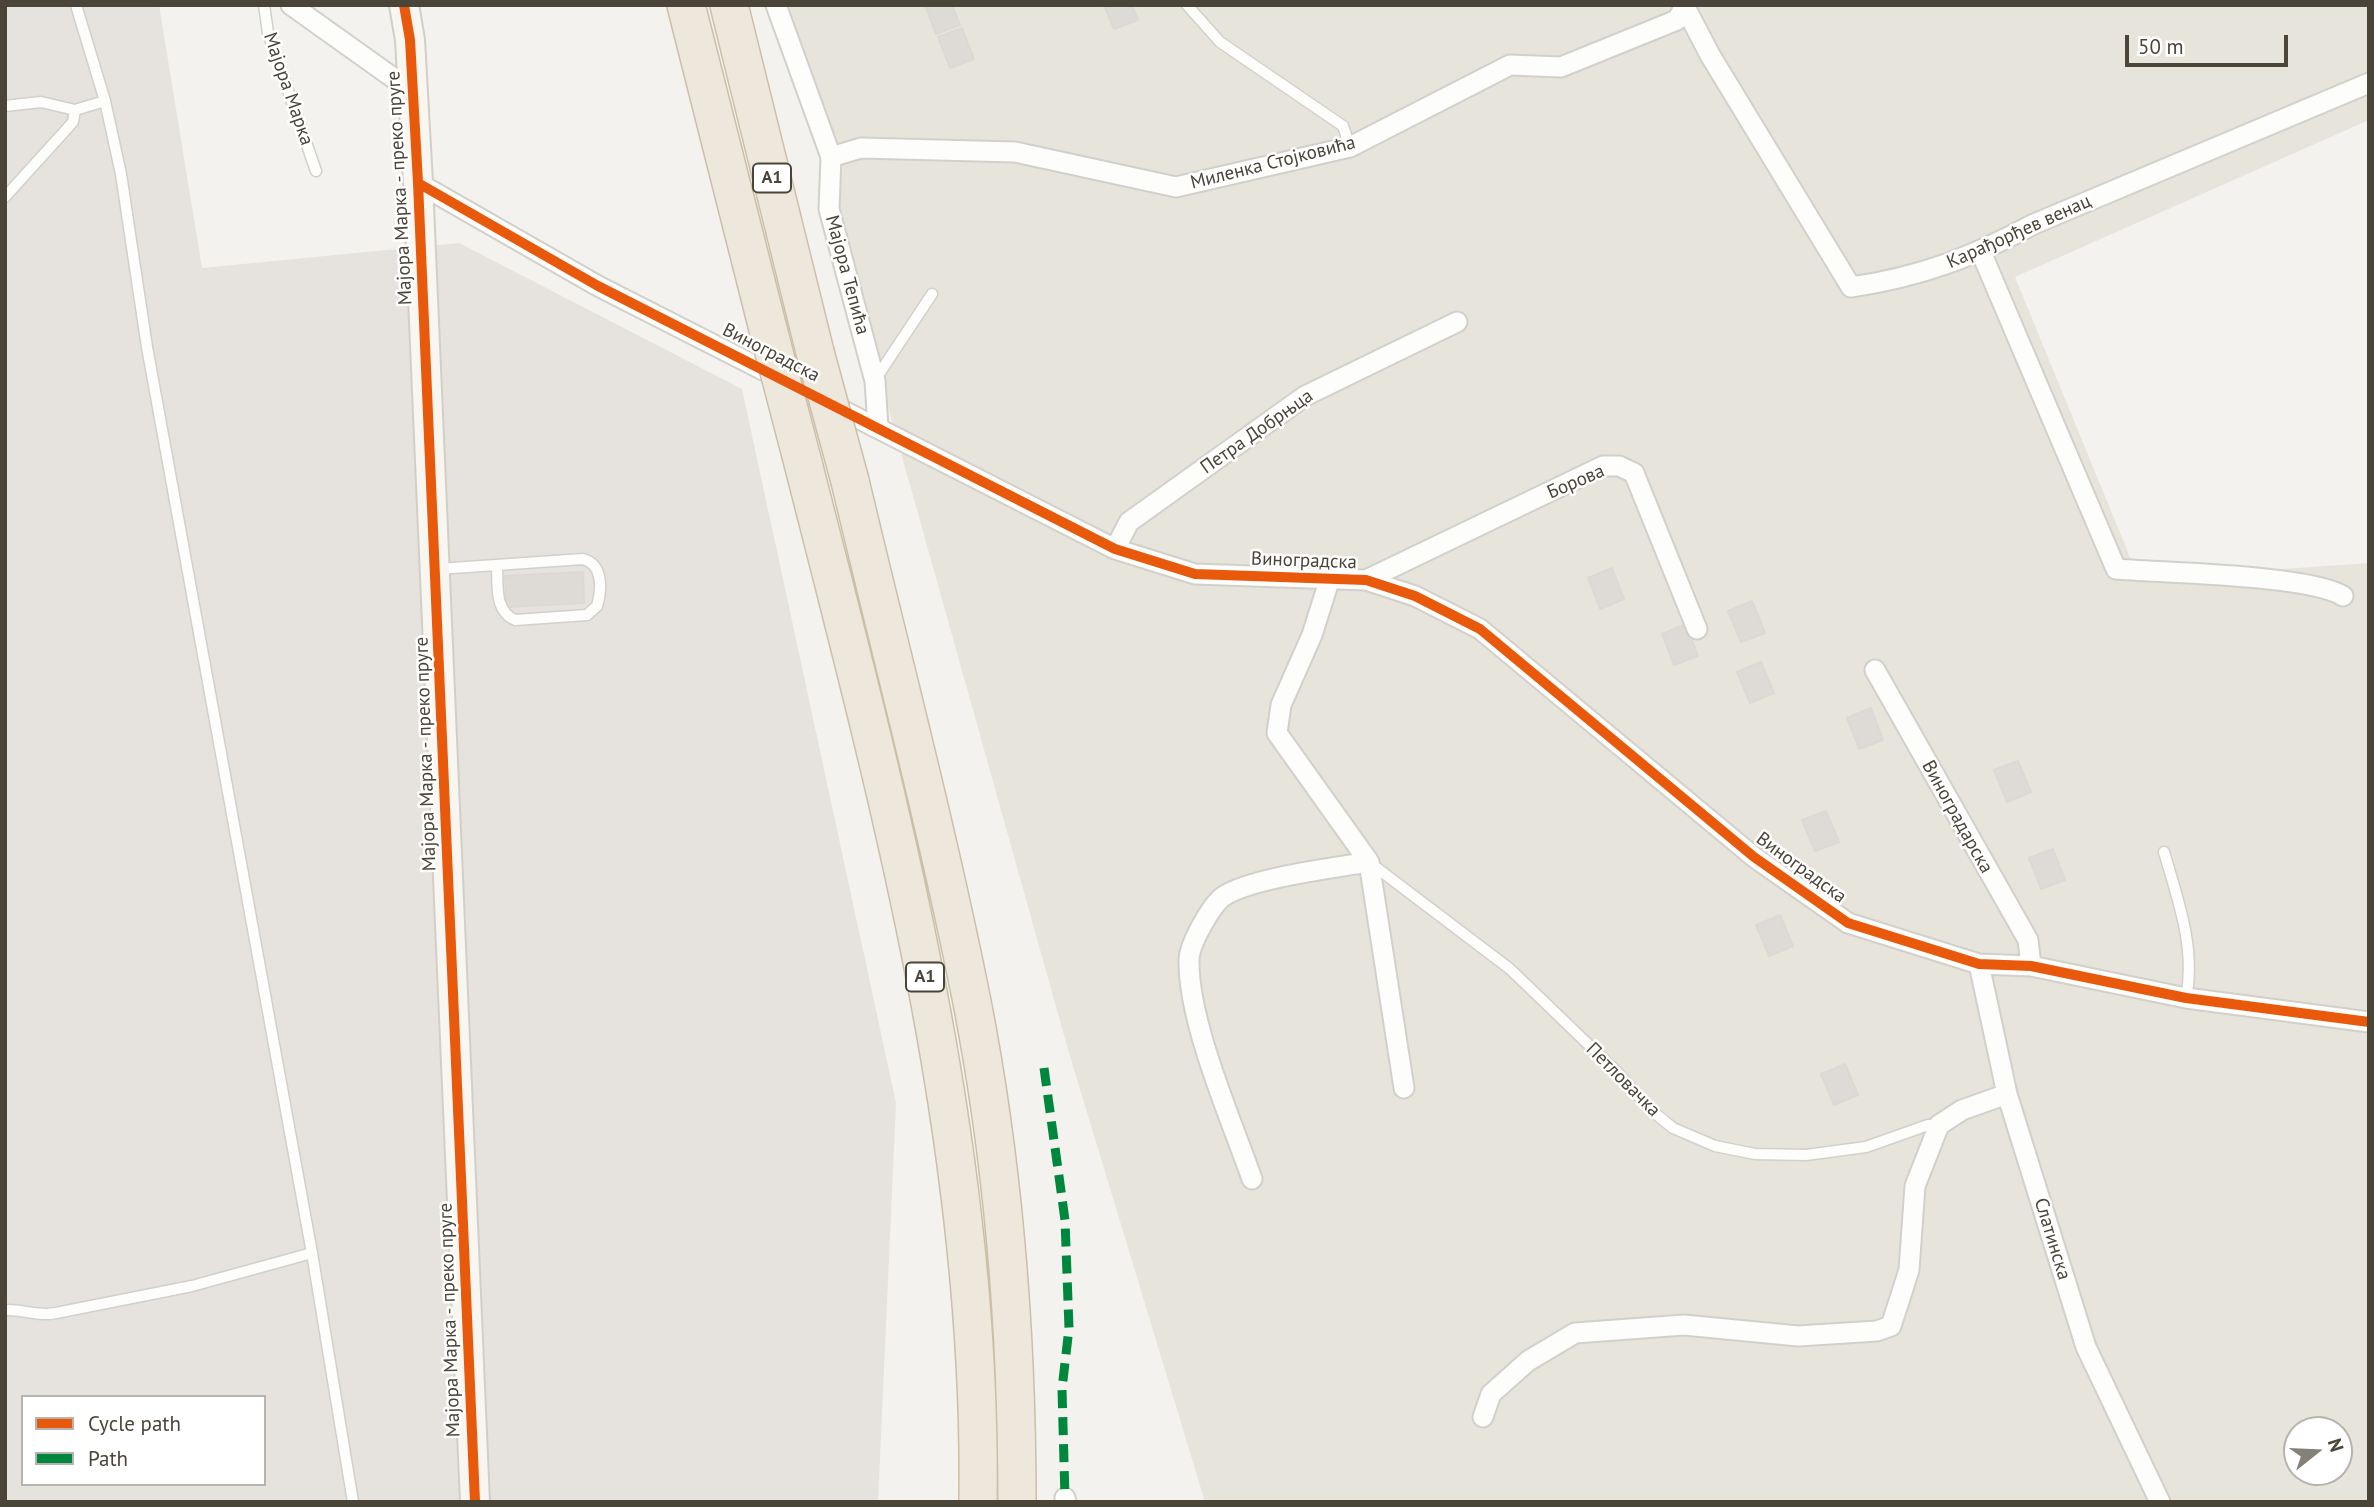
<!DOCTYPE html>
<meta charset="utf-8">
<style>
body{margin:0}
#map{position:relative;width:2374px;height:1507px;overflow:hidden;background:#f4f2ee;font-family:"PT Sans",sans-serif}
canvas{display:block}
.frame{position:absolute;inset:0;border:7px solid #4b4439;pointer-events:none}
.legend{position:absolute;left:21px;top:1395px;width:245px;height:91px;box-sizing:border-box;background:#fff;border:2px solid #b7b4b0;margin:0;padding:9px 12px;list-style:none;font-size:21px;color:#4b4439}
.legend li{display:flex;align-items:center;gap:14px;height:35px}
.legend b{width:35px;border:2px solid #b7b4b0}
.north{position:absolute;left:2283px;top:1416px;width:70px;height:70px;box-sizing:border-box;background:#fff;border:2px solid #b7b4b0;border-radius:50%;rotate:72deg;font-size:19px;font-weight:700;line-height:28px;text-align:center;color:#4b4439}
.north::after{content:'';display:block;margin:auto;width:24px;height:32px;background:#868178;clip-path:polygon(50% 0,100% 100%,50% 72%,0 100%)}
.scale{position:absolute;left:2125px;top:35px;width:163px;height:32px;box-sizing:border-box;border:4px solid #4b4439;border-top:0;padding-left:9px;font-size:21px;line-height:24px;white-space:nowrap;color:#4b4439;-webkit-text-stroke:5px #fff;paint-order:stroke}
</style>
<div id="map">
<canvas width="2374" height="1507"></canvas>
<div class="frame"></div>
<ul class="legend">
<li><b style="height:9px;background:#e8590c"></b>Cycle path</li>
<li><b style="height:9px;background:#00873e"></b>Path</li>
</ul>
<div class="north">N</div>
<div class="scale">50 m</div>
</div>
<script>
const ctx = document.querySelector('canvas').getContext('2d');
ctx.lineJoin = 'round';
function paint(path, color) {
  ctx.fillStyle = color;
  ctx.fill(path, 'evenodd');
}
function stroke(path, color, width, dash) {
  ctx.strokeStyle = color;
  ctx.lineWidth = width;
  ctx.lineCap = dash ? 'butt' : 'round';
  ctx.setLineDash(dash || []);
  ctx.stroke(path);
}
function label(font, color, halo, rows, align = 'center') {
  ctx.font = font + ' "PT Sans",sans-serif';
  ctx.lineWidth = 5;
  ctx.setLineDash([]);
  ctx.textBaseline = 'middle';
  ctx.strokeStyle = halo;
  ctx.fillStyle = color;
  for (const [text, x, y, turn = 0] of rows) {
    ctx.save();
    ctx.translate(x, y);
    ctx.rotate((+turn || 0) * Math.PI / 180);
    ctx.textAlign = isNaN(turn) ? turn : align;
    if (halo) ctx.strokeText(text, 0, 0);
    ctx.fillText(text, 0, 0);
    ctx.restore();
  }
}
paint(new Path2D(`
 M 783,5 L 2369,5 L 2369,120 L 2015,277 L 2139,579 L 2369,563 L 2369,1502 L 1205,1502 L 1069,1053 L 854,285 ZM 2297,1430 L 2339,1430 L 2339,1472 L 2297,1472 Z`), '#e7e4dc');
paint(new Path2D(`
 M 5,5 L 159,5 L 202,268 L 459,243 L 742,389 L 896,1103 L 878,1502 L 5,1502 ZM 23,1397 L 264,1397 L 264,1484 L 23,1484 Z`), '#e6e2de');
const building = new Path2D(`
 M 925,5 L 952,5 L 960,25 L 936,34 Z
 M 1104,5 L 1132,5 L 1138,20 L 1114,29 Z
 M 962,28 L 974,59 L 950,68 L 938,37 Z
 M 1612,568 L 1624,599 L 1600,609 L 1588,578 Z
 M 583,572 L 584,603 L 507,607 L 505,576 Z
 M 1752,601 L 1765,633 L 1741,642 L 1728,611 Z
 M 1686,624 L 1698,656 L 1674,665 L 1662,634 Z
 M 1761,662 L 1774,693 L 1750,703 L 1737,672 Z
 M 1871,708 L 1883,740 L 1859,749 L 1847,718 Z
 M 2018,761 L 2031,792 L 2007,802 L 1994,770 Z
 M 1826,811 L 1839,842 L 1815,851 L 1802,820 Z
 M 2053,849 L 2065,880 L 2041,889 L 2029,858 Z
 M 1780,915 L 1793,946 L 1769,956 L 1756,925 Z
 M 1845,1064 L 1858,1095 L 1834,1105 L 1821,1074 Z`);
paint(building, '#dedbd6');
stroke(building, '#dcd9d4', 2);
const lane = new Path2D(`
 M 76,5 L 105,101 L 121,174 L 147,347 L 312,1253 L 353,1502
 M 264,5 L 268,33 L 316,171
 M 1187,5 L 1220,42 L 1343,126 L 1350,147
 M 5,106 L 41,102 L 75,110 L 105,101
 M 5,197 L 73,122 L 75,110
 M 875,380 L 932,294
 M 438,569 L 583,559 C 603,564 602,589 597,606 L 587,615 L 515,620 C 494,611 498,585 497,565
 M 2164,852 C 2178,900 2196,949 2186,998
 M 1369,862 L 1510,969 L 1617,1072 L 1652,1111 L 1673,1128 L 1715,1146 L 1755,1154 L 1806,1155 L 1866,1147 L 1928,1125 L 1939,1125
 M 5,1310 C 24,1309 38,1317 56,1313 L 192,1286 L 312,1253`);
const street = new Path2D(`
 M 291,5 L 413,92
 M 776,5 L 831,157 L 829,209 L 875,381 L 878,427
 M 1684,5 L 1710,55 L 1851,287 C 1921,277 1972,257 2034,224 L 2369,83
 M 831,157 L 861,148 L 1015,152 L 1176,187 L 1350,147 L 1510,65 L 1561,67 L 1677,20 L 1685,6
 M 418,183 L 598,286 L 1115,549 L 1195,574 L 1366,580 L 1415,596 L 1480,629 L 1754,857 L 1848,923 L 1979,964 L 2031,966 L 2186,998 L 2369,1022
 M 1981,252 L 2116,569 C 2163,573 2310,575 2343,596
 M 1115,549 L 1129,522 L 1305,396 L 1457,322
 M 1330,578 L 1312,635 L 1281,705 L 1277,733 L 1369,862 L 1404,1088
 M 1366,580 L 1603,466 L 1619,466 L 1634,473 L 1697,629
 M 1875,670 L 2028,940 L 2031,966
 M 1979,964 L 2007,1094 L 2086,1347 L 2160,1502
 M 1252,1179 C 1231,1119 1188,1022 1189,960 C 1189,945 1211,905 1224,896 C 1251,878 1334,868 1369,862
 M 1483,1417 L 1491,1394 L 1528,1361 L 1575,1333 L 1684,1325 L 1798,1336 L 1877,1331 L 1891,1326 L 1909,1270 L 1915,1186 L 1939,1125 L 1962,1110 L 2007,1094
 M 1065,1498 L 1066,1502`);
const secondary = new Path2D(`
 M 404,5 L 410,40 L 418,183 L 475,1502`);
const highway = new Path2D(`
 M 686,5 L 769,333
 M 729,5 L 815,352
 M 803,463 C 890,805 983,1145 978,1502
 M 850,481 C 891,654 937,827 972,1002 C 1004,1166 1017,1335 1017,1502`);
stroke(lane, '#d2d0cb', 13);
stroke(street, '#d2d0cb', 23);
stroke(secondary, '#d3cfc5', 32);
stroke(highway, '#ccbfa9', 40);
stroke(lane, '#fdfdfc', 10);
stroke(street, '#fdfdfc', 19);
stroke(secondary, '#f7f6f1', 28);
stroke(highway, '#ede8db', 37);
const highwayBridge = new Path2D(`
 M 769,333 L 803,463
 M 815,352 L 850,481`);
stroke(highwayBridge, '#ccbfa9', 40, []);
stroke(highwayBridge, '#ede8db', 37);
stroke(new Path2D(`
 M 1044,1068 L 1065,1220 L 1069,1328 L 1062,1389 L 1065,1498`), '#00873e', 9, [18, 9]);
stroke(new Path2D(`
 M 404,5 L 410,40 L 418,183 L 475,1502
 M 418,183 L 598,286 L 1115,549 L 1195,574 L 1366,580 L 1415,596 L 1480,629 L 1754,857 L 1848,923 L 1979,964 L 2031,966 L 2186,998 L 2369,1022`), '#e8590c', 10);
for (const [x, y, w] of [
 [772,178,38],
 [925,977,38]
]) {
  const box = new Path2D();
  box.roundRect(x - w / 2, y - 14.5, w, 29, 5);
  ctx.fillStyle = '#fff';
  ctx.fill(box);
  stroke(box, '#4b4439', 2);
}
label('bold 18px', '#4b4439', null, [
 ["A1",772,178],
 ["A1",925,977]
]);
label('19px', '#4b4439', '#fff', [
 ["Мајора Марка",288,89,71],
 ["Миленка Стојковића",1273,163,-14],
 ["Мајора Марка - преко пруге",400,188,-93],
 ["Карађорђев венац",2019,232,-24],
 ["Мајора Тепића",847,275,75],
 ["Виноградска",771,353,27],
 ["Петра Добрњца",1257,432,-35],
 ["Борова",1576,482,-23],
 ["Виноградска",1304,561,2],
 ["Мајора Марка - преко пруге",426,754,-92],
 ["Виноградарска",1957,817,61],
 ["Виноградска",1801,868,36],
 ["Петловачка",1623,1080,45],
 ["Слатинска",2052,1239,73],
 ["Мајора Марка - преко пруге",450,1320,-92]
]);
</script>
